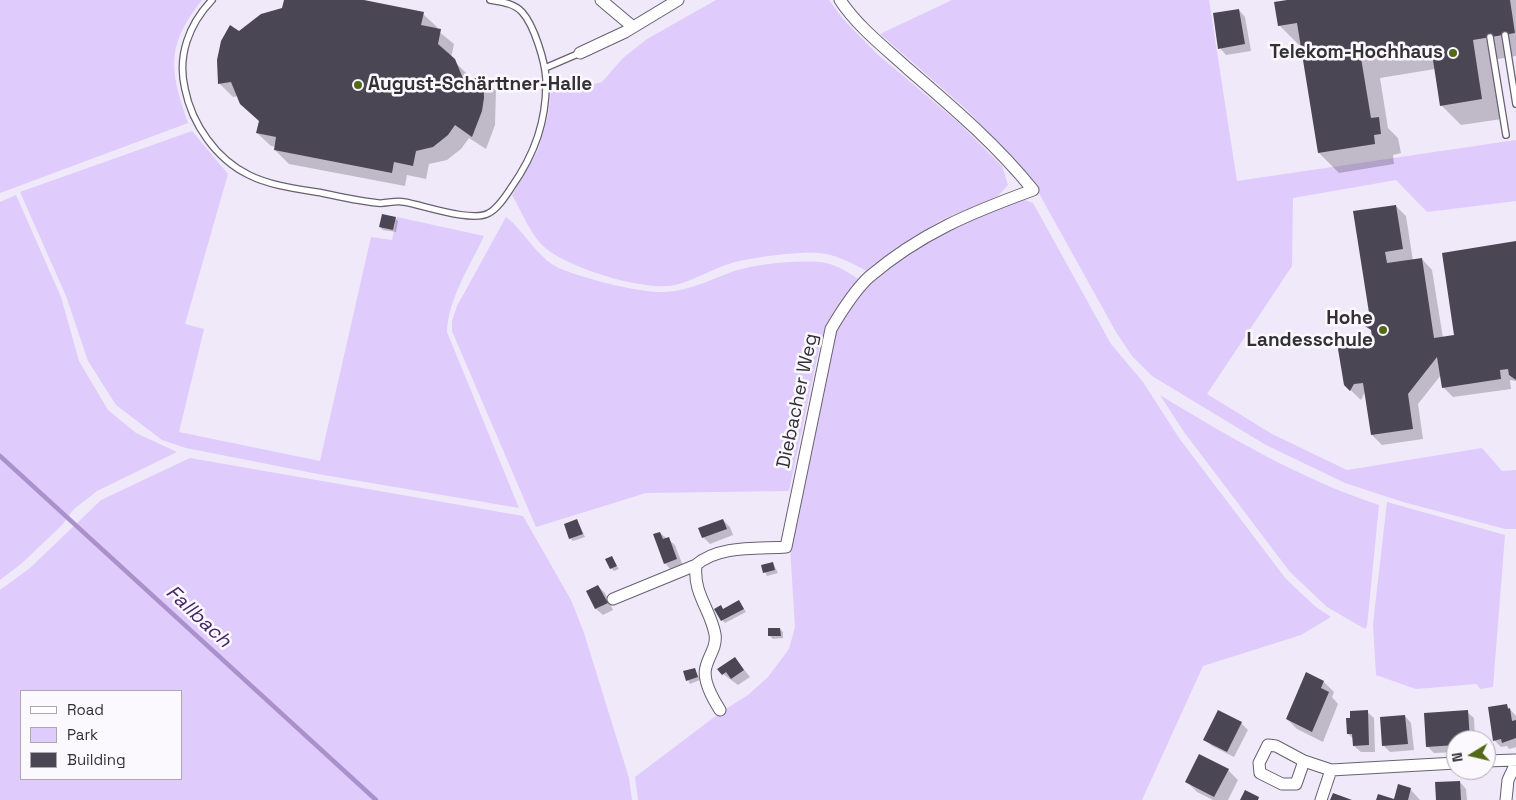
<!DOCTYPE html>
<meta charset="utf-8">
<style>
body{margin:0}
#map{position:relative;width:1516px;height:800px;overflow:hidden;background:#f0e9fa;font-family:"Space Grotesk",sans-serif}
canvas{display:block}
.legend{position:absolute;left:20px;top:690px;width:162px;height:90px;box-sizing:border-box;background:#fbf9fd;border:1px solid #aba9ae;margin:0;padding:6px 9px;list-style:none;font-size:15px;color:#333137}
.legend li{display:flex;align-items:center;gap:10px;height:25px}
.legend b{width:25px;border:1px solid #aba9ae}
.north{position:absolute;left:1446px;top:730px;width:50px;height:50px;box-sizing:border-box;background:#fbf9fd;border:1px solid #aba9ae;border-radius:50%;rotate:261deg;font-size:14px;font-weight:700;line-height:20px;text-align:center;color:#333137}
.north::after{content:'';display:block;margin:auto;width:18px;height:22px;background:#536917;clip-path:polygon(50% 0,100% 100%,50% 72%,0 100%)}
</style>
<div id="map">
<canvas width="1516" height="800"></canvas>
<ul class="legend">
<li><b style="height:6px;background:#fff"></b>Road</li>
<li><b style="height:14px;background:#dfcbfc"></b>Park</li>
<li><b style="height:14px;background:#4b4654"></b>Building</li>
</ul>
<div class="north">N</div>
</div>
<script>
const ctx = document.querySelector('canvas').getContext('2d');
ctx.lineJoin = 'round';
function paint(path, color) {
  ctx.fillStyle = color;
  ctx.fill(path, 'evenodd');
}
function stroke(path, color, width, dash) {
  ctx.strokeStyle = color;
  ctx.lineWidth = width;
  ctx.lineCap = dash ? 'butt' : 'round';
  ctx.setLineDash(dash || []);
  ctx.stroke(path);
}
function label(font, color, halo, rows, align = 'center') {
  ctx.font = font + ' "Space Grotesk",sans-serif';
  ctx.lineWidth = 5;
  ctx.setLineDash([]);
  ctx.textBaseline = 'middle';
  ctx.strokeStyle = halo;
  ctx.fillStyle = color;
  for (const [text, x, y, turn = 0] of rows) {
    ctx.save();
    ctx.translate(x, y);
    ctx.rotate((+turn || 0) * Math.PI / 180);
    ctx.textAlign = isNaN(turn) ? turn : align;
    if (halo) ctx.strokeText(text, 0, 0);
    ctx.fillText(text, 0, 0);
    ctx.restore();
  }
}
paint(new Path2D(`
 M 0,0 L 202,0 C 165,47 170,70 188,123 L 0,193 Z
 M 716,0 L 829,0 L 843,19 L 876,53 L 959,123 L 1002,166 L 1008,185 L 998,196 L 939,221 L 868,272 C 854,264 841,257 826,254 C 805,250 757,257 735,262 C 715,267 696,280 675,285 C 644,292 563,267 541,244 C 529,231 521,210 512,195 L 538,150 L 548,115 L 552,83 L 583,87 L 602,82 L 623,58 L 647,39 Z
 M 952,0 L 1209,0 L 1237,181 L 1516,140 L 1516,201 L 1427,212 L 1396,180 L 1293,198 L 1292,266 L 1207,394 L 1272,434 L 1347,470 L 1482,448 L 1502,471 L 1516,470 L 1516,529 L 1505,529 L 1403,502 L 1345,483 L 1266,445 L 1152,376 L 1132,356 L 1116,332 L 1036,188 L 1012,157 L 966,109 L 880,34 Z
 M 192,131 L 228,174 L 185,324 L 204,329 L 179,432 L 320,461 L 371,237 L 392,240 L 397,217 L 484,236 C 470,266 448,299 447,332 L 519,508 L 318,474 L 186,448 L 162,440 L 116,405 L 88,361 L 66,296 L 20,192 Z
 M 16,195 L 61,297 L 79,361 L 108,410 L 136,433 L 177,452 L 97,491 L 74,509 L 62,525 L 21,564 L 0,580 L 0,202 Z
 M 1022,199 L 1033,203 L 1111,344 L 1143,382 L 1179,438 L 1286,579 L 1316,607 L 1331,617 L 1301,635 L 1203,666 L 1142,800 L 638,800 L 635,777 L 721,712 L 748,695 L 768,677 L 789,649 L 795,627 L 790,547 L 835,330 L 846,310 L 871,280 L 896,262 L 946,229 Z
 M 506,217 C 526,232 536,258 561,269 C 586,279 639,293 665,292 C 689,291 712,279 734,271 C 758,264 801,259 826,263 C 839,266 849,273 860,280 L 827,325 L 820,344 L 789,491 L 646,493 L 536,527 L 452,331 L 452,321 L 457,306 Z
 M 1160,395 C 1229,437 1302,480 1379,505 L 1367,626 L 1365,629 L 1327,607 L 1290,572 L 1184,432 Z
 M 190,458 L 523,516 L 571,600 L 584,633 L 629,778 L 632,800 L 0,800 L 0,590 L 30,568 L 101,500 ZM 21,691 L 181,691 L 181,779 L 21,779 Z
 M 1387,502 L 1505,535 L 1493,687 L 1480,689 L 1477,684 L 1416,689 L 1376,675 L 1373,624 Z`), '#dfcbfc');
paint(new Path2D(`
 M 285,0 L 358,0 L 423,14 L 437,27 L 437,30 L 454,44 L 451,58 L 468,75 L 471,80 L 483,77 L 496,91 L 495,125 L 486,149 L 469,138 L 461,149 L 447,160 L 429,164 L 426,179 L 407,175 L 405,186 L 289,164 L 275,150 L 276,147 L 271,146 L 257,133 L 260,122 L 238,96 L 233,97 L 219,83 L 240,33 L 283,9 Z
 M 1295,0 L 1516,0 L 1516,56 L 1492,60 L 1502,119 L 1461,125 L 1441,105 L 1435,69 L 1380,78 L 1388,128 L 1398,138 L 1401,153 L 1393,155 L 1394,164 L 1339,173 L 1319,153 L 1302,45 L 1299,45 L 1279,25 Z
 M 1239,10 L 1245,17 L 1251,51 L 1226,55 L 1220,48 Z
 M 1396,206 L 1406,216 L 1413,261 L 1422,259 L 1432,270 L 1443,338 L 1455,336 L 1516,243 L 1516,381 L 1510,380 L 1511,389 L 1453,397 L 1443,387 L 1441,375 L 1418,404 L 1423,439 L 1382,445 L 1372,435 L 1365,392 L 1361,400 L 1345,385 L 1374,338 L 1355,212 Z
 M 395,218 L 398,221 L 396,232 L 383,230 L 380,227 Z
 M 577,520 L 585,537 L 573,541 L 570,538 Z
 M 723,520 L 730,527 L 733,535 L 710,544 L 703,537 Z
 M 660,533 L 675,545 L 683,566 L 671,570 L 665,563 Z
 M 611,558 L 619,569 L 614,571 L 611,568 Z
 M 773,563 L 778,573 L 767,576 L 762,566 Z
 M 598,586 L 605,593 L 613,610 L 603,615 L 596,609 L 588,592 Z
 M 739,601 L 746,612 L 725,623 L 722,620 L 721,607 L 724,610 Z
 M 780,629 L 783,632 L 783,638 L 773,639 L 770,636 Z
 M 735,658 L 750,677 L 738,685 L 723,674 Z
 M 695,669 L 700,680 L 690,684 L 684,672 Z
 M 1324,682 L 1334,692 L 1332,697 L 1338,704 L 1323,742 L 1297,729 L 1287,719 Z
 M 1507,706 L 1516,716 L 1516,747 L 1509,749 L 1507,746 L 1501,747 L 1494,740 Z
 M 1367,712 L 1374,718 L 1375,752 L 1361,752 L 1354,746 L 1354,739 L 1348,734 Z
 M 1467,712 L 1474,718 L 1475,740 L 1456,740 L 1456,752 L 1434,753 L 1427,746 Z
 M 1405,716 L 1411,723 L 1414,750 L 1390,752 L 1383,745 Z
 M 1241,723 L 1248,730 L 1234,757 L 1212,746 L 1205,740 Z
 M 1228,770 L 1238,780 L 1228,800 L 1213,800 L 1197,792 L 1186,781 Z
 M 1460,782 L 1466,789 L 1467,800 L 1437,800 Z
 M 1410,789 L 1420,800 L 1394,800 Z`), '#0003');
stroke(new Path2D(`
 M 0,456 L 376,800`), '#aa91cb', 4.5);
paint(new Path2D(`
 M 284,0 L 364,0 L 424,12 L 421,25 L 441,29 L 438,44 L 455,59 L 464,81 L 483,76 L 484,98 L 482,111 L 472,137 L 455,125 L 448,135 L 433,147 L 416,151 L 413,166 L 394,162 L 392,173 L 274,150 L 276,137 L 256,133 L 259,121 L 240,104 L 231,82 L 218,84 L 217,60 L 221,41 L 230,25 L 239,31 L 261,14 L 282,8 Z
 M 1287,0 L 1510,0 L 1515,33 L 1473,40 L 1482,99 L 1440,106 L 1431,47 L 1361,58 L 1371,118 L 1379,117 L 1381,134 L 1374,135 L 1375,144 L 1318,153 L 1297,23 L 1278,26 L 1274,2 Z
 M 1239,9 L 1245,44 L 1218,49 L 1213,13 Z
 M 1396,205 L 1403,249 L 1385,252 L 1387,263 L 1422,258 L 1434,338 L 1454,335 L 1442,253 L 1516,241 L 1516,380 L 1509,375 L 1508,369 L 1500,370 L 1501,379 L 1442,388 L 1437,357 L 1408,394 L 1413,429 L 1371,435 L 1363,383 L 1354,384 L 1350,391 L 1344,385 L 1337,343 L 1372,337 L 1371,330 L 1365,326 L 1370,319 L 1353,211 Z
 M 382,214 L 396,217 L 393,230 L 379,227 Z
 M 577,519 L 583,534 L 569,539 L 564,524 Z
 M 723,519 L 727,529 L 702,538 L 698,528 Z
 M 660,532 L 663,539 L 669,537 L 677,559 L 664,564 L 653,534 Z
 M 612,556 L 617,566 L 610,569 L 605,559 Z
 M 773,562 L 775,570 L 763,573 L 761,565 Z
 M 598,585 L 608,603 L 595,609 L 586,591 Z
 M 739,600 L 744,609 L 721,621 L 714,609 L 721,605 L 723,609 Z
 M 768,628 L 780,628 L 781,636 L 768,636 Z
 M 735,657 L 744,670 L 731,679 L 726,672 L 722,675 L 717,669 Z
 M 695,668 L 698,677 L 686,681 L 683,671 Z
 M 1306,672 L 1324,681 L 1321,688 L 1329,692 L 1312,732 L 1286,719 Z
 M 1507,704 L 1508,709 L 1510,708 L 1512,721 L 1516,720 L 1516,738 L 1502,743 L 1501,739 L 1493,741 L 1488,707 Z
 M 1218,710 L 1242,722 L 1227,752 L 1203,740 Z
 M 1368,710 L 1369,745 L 1353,746 L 1352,734 L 1347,734 L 1346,718 L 1350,718 L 1350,711 Z
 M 1468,710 L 1470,740 L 1456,740 L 1456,745 L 1426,747 L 1424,713 Z
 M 1405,715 L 1408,744 L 1382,746 L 1380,717 Z
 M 1199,754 L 1229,769 L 1214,797 L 1185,782 Z
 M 1460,781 L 1461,800 L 1436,800 L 1435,782 Z
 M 1398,784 L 1411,788 L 1408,800 L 1376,800 L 1378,794 L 1394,799 Z
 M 1245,790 L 1259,797 L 1258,800 L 1240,800 Z
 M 1333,793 L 1352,800 L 1330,800 Z`), '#4b4654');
const service = new Path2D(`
 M 212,0 C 189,24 177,56 185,89 C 192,124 216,159 249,175 C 271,186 298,189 322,193 C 340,197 359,201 378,203 C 386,204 395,200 404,202 C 423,205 472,223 489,213 C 498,208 505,197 511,188 C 535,154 547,120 546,79 C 545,61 534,25 522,12 C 514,3 501,2 490,0
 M 1505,35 L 1516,104
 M 1490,37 L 1506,135
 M 545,68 L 580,53`);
const minor = new Path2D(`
 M 601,0 L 633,27
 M 580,53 L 625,32 L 678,0
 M 613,599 L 696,565
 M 720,710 C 713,699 702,680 706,667 C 709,655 717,647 715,634 C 710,608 693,594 696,565 C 719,545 757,549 786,547 L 831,329 C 841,312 854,291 869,277 C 921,233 970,213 1033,190 C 996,144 951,106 907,68 C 884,47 857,26 840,0
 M 1304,761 L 1296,784 L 1282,784 L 1260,773 L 1259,763 L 1268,745 L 1276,746 L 1304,761 L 1331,770
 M 1486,761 L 1516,760
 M 1321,800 L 1331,770 L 1456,763
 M 1506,800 L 1508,780 L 1516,763`);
stroke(service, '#676170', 8);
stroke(minor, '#676170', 13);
stroke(service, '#fff', 5.5);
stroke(minor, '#fff', 11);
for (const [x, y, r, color] of [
 [1453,53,5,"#536917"],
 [358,85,5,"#536917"],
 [1383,330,5,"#536917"]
]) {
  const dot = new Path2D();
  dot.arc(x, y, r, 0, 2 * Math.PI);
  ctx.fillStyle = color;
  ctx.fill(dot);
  stroke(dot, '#fbf9fd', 2);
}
label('bold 19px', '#333137', '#fbf9fd', [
 ["Telekom-Hochhaus",1443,53],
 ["August-Schärttner-Halle",368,85,"left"],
 ["Hohe",1373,319],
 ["Landesschule",1373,341]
], 'right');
label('19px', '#333137', '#fbf9fd', [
 ["Diebacher Weg",798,401,-78]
]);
label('italic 20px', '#462469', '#fbf9fd', [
 ["Fallbach",198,617,43]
]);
</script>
